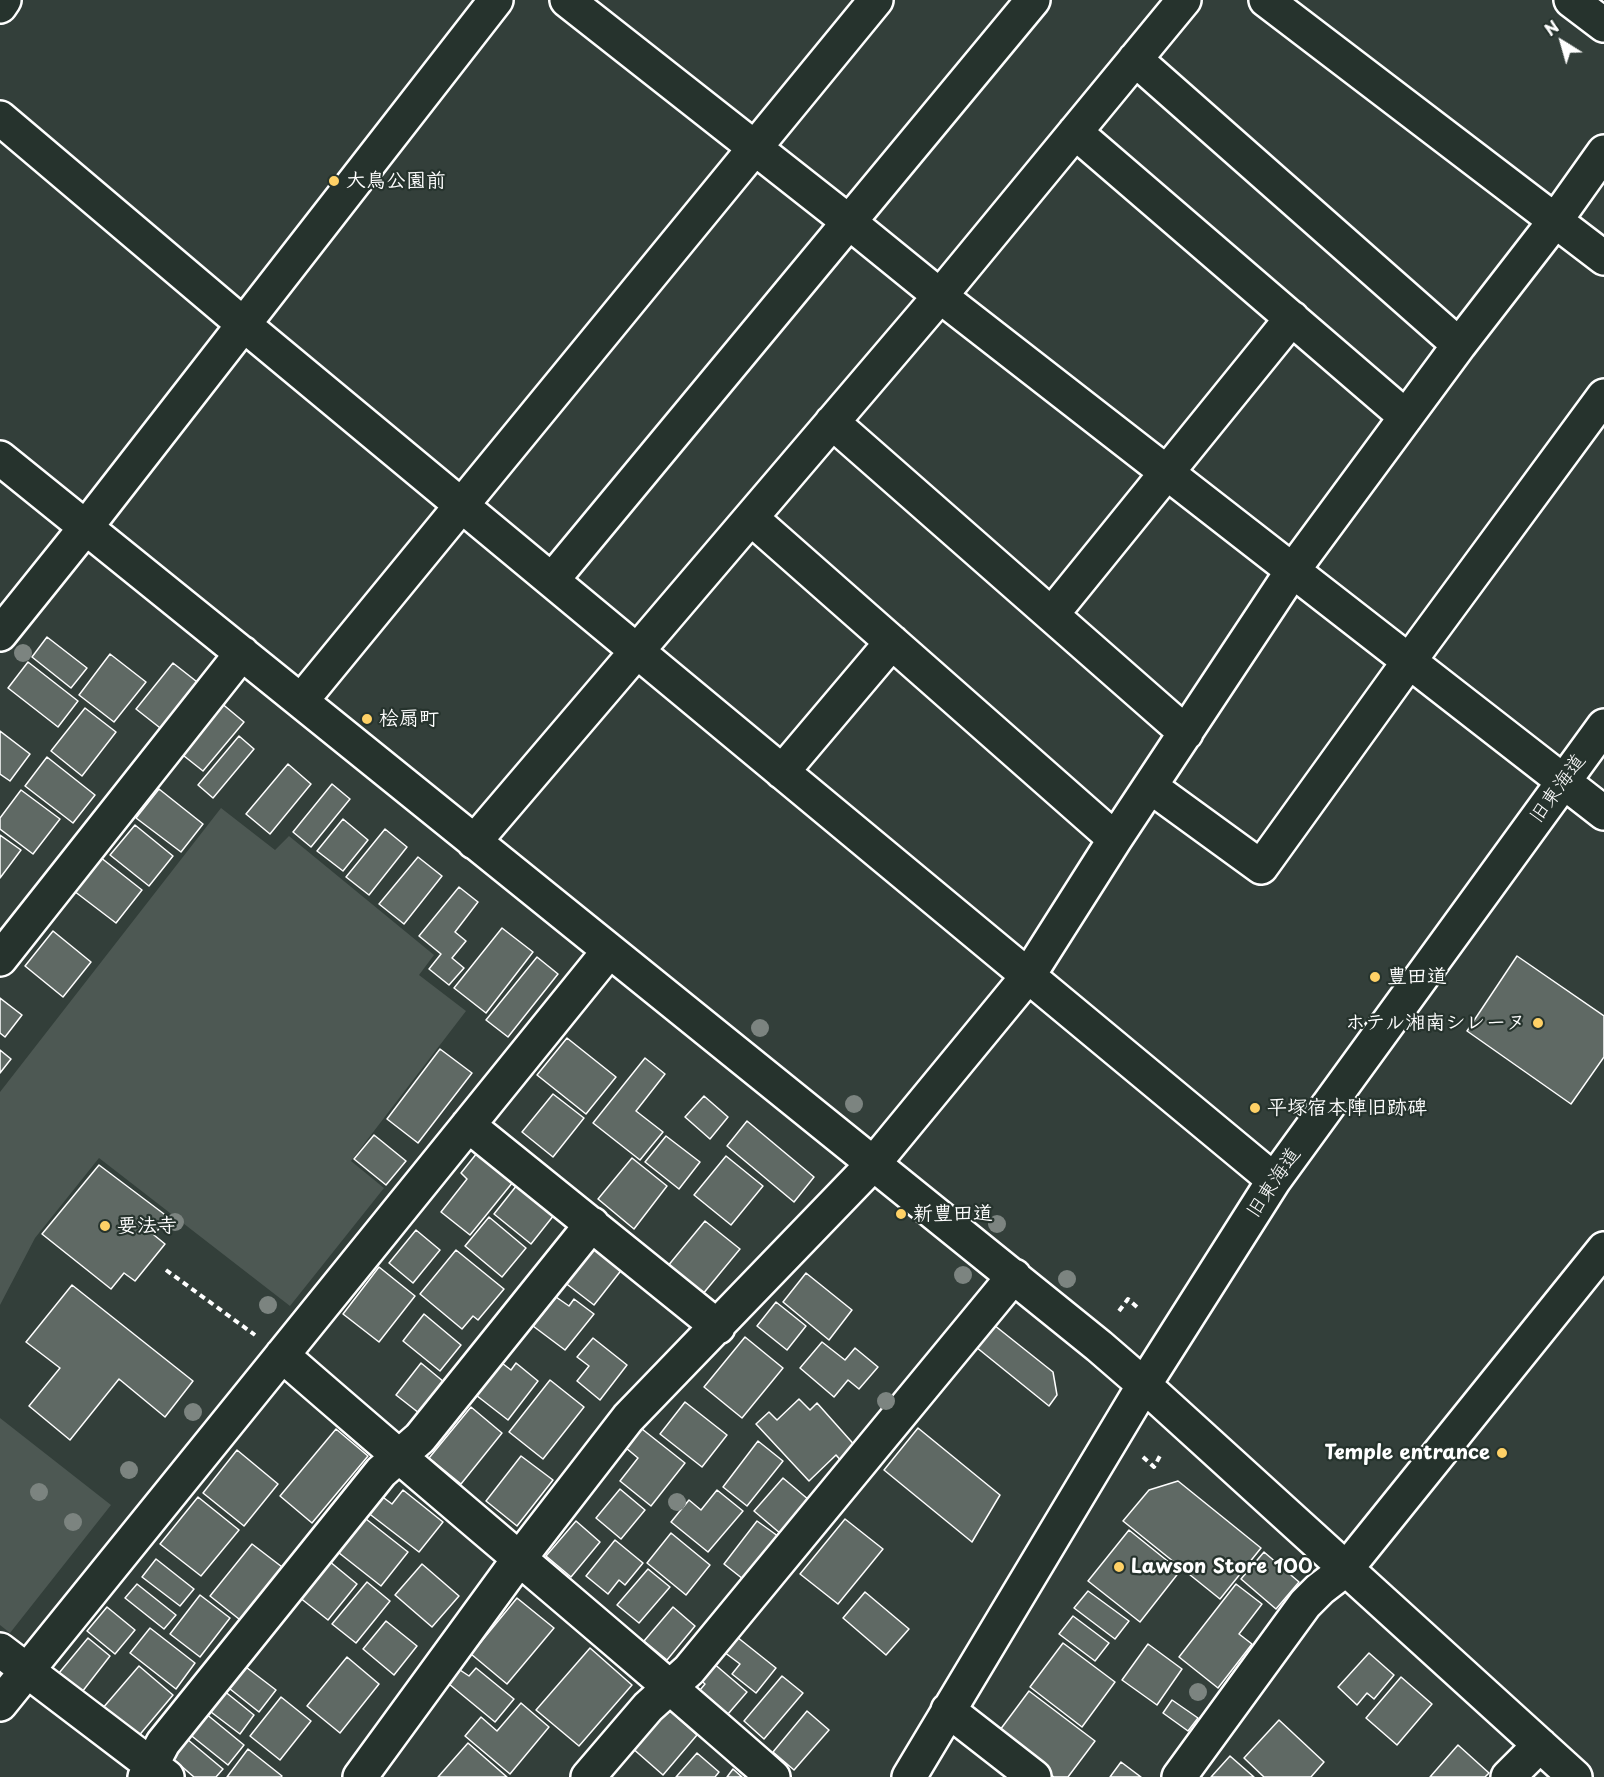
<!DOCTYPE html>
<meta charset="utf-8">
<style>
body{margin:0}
#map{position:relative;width:1604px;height:1777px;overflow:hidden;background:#333f3a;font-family:"Playpen Sans",sans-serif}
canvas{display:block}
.north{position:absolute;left:1532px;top:12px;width:60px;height:60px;-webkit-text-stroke:4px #26332d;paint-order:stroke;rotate:323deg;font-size:16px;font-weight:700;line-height:24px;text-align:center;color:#fff}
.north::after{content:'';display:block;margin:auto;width:21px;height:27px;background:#fff;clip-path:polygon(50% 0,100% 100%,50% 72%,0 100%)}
</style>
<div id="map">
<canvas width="1604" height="1777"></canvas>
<div class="north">N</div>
</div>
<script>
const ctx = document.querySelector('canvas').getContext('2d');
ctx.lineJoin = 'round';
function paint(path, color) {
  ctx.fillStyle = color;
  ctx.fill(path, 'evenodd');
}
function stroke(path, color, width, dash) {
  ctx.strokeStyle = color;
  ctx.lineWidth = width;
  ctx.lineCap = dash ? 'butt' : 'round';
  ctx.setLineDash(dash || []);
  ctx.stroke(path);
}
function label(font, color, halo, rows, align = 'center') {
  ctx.font = font + ' "Playpen Sans","Klee One",sans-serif';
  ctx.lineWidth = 4.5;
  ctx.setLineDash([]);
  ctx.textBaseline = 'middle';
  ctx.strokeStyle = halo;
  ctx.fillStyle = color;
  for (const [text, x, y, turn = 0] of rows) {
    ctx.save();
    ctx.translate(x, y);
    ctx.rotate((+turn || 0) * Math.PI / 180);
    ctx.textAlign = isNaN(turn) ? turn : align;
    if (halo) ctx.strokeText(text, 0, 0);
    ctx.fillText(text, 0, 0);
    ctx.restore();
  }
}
paint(new Path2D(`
 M 221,808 L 275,850 L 289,836 L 434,955 L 419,975 L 466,1011 L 351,1161 L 384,1188 L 290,1306 L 99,1158 L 35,1238 L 0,1305 L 0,1092 Z
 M 0,1418 L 111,1505 L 10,1633 L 0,1625 Z`), '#4d5853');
const building = new Path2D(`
 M 47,637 L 87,668 L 71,688 L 32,657 Z
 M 110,654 L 146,682 L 114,722 L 79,695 Z
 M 28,662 L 78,701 L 58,727 L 8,688 Z
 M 173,663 L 201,685 L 164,731 L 136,709 Z
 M 220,702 L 244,722 L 203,771 L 179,752 Z
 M 85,708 L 116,732 L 82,776 L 51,751 Z
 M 0,731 L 30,754 L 10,781 L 0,774 Z
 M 239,736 L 254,749 L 213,798 L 198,785 Z
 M 47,757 L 95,795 L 73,823 L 25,786 Z
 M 288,764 L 311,784 L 270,834 L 246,814 Z
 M 332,784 L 350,799 L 311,847 L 293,832 Z
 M 159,789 L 203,824 L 181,852 L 136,818 Z
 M 21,790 L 60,819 L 33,854 L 0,829 L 0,818 Z
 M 343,819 L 368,840 L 343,871 L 317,851 Z
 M 135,825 L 173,856 L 149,886 L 110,855 Z
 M 385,829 L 407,847 L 369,895 L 346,877 Z
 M 0,835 L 21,850 L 0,878 Z
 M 100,857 L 142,890 L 116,923 L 74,891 Z
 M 418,857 L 442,876 L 404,924 L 379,904 Z
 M 459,887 L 478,902 L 455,932 L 466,941 L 452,958 L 464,968 L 449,985 L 429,969 L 441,954 L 419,936 Z
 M 502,928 L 533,952 L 486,1013 L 454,988 Z
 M 53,931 L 91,962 L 63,997 L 25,966 Z
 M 1517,956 L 1604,1016 L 1604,1057 L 1571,1104 L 1467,1031 Z
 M 537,957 L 558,974 L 508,1037 L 486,1020 Z
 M 0,998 L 22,1015 L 5,1037 L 0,1033 Z
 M 567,1038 L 616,1077 L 586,1114 L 537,1075 Z
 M 440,1049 L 472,1073 L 418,1143 L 387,1119 Z
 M 0,1050 L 11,1059 L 0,1073 Z
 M 645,1058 L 665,1074 L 636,1111 L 663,1132 L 640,1160 L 593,1123 Z
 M 553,1094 L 584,1118 L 553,1157 L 522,1132 Z
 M 704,1096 L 728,1117 L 710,1139 L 685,1117 Z
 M 747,1121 L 814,1177 L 794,1202 L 727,1146 Z
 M 374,1135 L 406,1161 L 386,1185 L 354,1159 Z
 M 666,1136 L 700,1162 L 679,1189 L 645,1162 Z
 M 477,1153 L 513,1182 L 470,1235 L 441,1212 L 467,1179 L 461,1173 Z
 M 726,1156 L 763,1186 L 731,1225 L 694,1195 Z
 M 632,1158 L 667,1186 L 634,1229 L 598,1199 Z
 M 99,1165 L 168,1217 L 154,1235 L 165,1244 L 135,1281 L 124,1273 L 111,1289 L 42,1234 Z
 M 517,1185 L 554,1215 L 531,1244 L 494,1214 Z
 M 489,1217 L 526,1248 L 502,1277 L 465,1246 Z
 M 705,1221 L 740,1249 L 702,1295 L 667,1267 Z
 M 416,1230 L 440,1250 L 413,1283 L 389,1263 Z
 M 594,1245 L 623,1268 L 594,1305 L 564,1282 Z
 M 456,1250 L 504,1289 L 478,1320 L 473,1316 L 462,1329 L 420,1294 Z
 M 379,1267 L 415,1296 L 379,1342 L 343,1314 Z
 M 806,1273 L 852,1310 L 829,1340 L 783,1302 Z
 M 72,1285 L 193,1381 L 165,1417 L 119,1379 L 70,1440 L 29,1406 L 60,1368 L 26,1342 Z
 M 556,1297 L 569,1306 L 574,1299 L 594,1314 L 565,1350 L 533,1326 Z
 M 776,1302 L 806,1326 L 787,1350 L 757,1326 Z
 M 424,1314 L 461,1345 L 440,1371 L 403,1341 Z
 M 994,1325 L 1053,1372 L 1057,1395 L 1049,1406 L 976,1347 Z
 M 745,1337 L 783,1368 L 742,1418 L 704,1387 Z
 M 593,1338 L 627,1365 L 600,1400 L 577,1381 L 589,1366 L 577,1357 Z
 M 822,1342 L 845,1360 L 855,1348 L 878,1367 L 859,1389 L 848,1380 L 834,1397 L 800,1368 Z
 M 498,1360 L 511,1370 L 516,1363 L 538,1381 L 508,1420 L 472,1392 Z
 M 421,1363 L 444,1382 L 419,1413 L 396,1395 Z
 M 550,1380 L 584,1407 L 543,1459 L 509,1432 Z
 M 799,1399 L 810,1410 L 817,1403 L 858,1449 L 843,1463 L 836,1455 L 809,1481 L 756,1424 L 769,1412 L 777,1420 Z
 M 685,1402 L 727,1435 L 702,1467 L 660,1434 Z
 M 471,1407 L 502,1433 L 461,1484 L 429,1458 Z
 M 918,1428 L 1000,1495 L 972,1542 L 884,1470 Z
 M 336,1429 L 368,1456 L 312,1523 L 280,1496 Z
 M 642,1429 L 685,1463 L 651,1506 L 620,1481 L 638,1458 L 626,1448 Z
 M 758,1441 L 783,1461 L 747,1506 L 723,1487 Z
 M 237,1450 L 278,1484 L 244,1526 L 203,1493 Z
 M 521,1456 L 553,1480 L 517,1526 L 486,1501 Z
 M 783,1478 L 809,1500 L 781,1534 L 754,1511 Z
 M 1178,1481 L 1261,1548 L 1220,1599 L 1123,1521 L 1149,1490 Z
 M 620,1489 L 645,1510 L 621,1539 L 596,1518 Z
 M 403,1490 L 443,1522 L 419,1552 L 367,1512 L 380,1495 L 392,1504 Z
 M 717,1490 L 743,1511 L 708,1552 L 671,1522 L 689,1500 L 701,1510 Z
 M 198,1497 L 239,1530 L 201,1576 L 160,1544 Z
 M 361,1515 L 408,1552 L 381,1586 L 334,1549 Z
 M 845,1519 L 883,1549 L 838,1604 L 800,1574 Z
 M 576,1521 L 600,1542 L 571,1577 L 546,1556 Z
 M 757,1521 L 782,1539 L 748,1583 L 724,1564 Z
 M 1129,1530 L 1180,1571 L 1140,1622 L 1088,1581 Z
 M 671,1533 L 710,1565 L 686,1595 L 647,1563 Z
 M 615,1540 L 643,1563 L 625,1585 L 619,1580 L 608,1594 L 586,1576 Z
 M 252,1544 L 286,1570 L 244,1623 L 210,1596 Z
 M 1264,1552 L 1299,1582 L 1276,1609 L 1241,1579 Z
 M 156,1559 L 194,1589 L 180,1606 L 142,1577 Z
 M 329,1561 L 357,1584 L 328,1620 L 299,1597 Z
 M 422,1564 L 459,1596 L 432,1627 L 395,1595 Z
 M 648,1569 L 670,1587 L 639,1623 L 617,1605 Z
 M 367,1582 L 390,1601 L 356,1643 L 332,1624 Z
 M 137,1584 L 176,1615 L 164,1629 L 125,1598 Z
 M 1236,1584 L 1262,1604 L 1239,1634 L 1252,1644 L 1218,1688 L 1179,1657 Z
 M 1088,1591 L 1129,1621 L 1115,1639 L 1074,1608 Z
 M 865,1592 L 909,1629 L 886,1655 L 843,1618 Z
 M 200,1595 L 230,1618 L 200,1657 L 170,1634 Z
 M 517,1598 L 554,1628 L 507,1684 L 471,1654 Z
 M 107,1607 L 135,1630 L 115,1654 L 87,1631 Z
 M 673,1607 L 695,1626 L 667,1660 L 644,1641 Z
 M 1073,1616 L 1109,1643 L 1095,1661 L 1059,1634 Z
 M 386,1621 L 417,1646 L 394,1675 L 363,1649 Z
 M 150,1628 L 195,1663 L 176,1689 L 130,1653 Z
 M 737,1637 L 776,1668 L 756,1693 L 732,1674 L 740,1664 L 724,1652 Z
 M 88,1638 L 110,1656 L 82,1692 L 59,1673 Z
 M 1063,1643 L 1115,1682 L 1082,1727 L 1030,1687 Z
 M 1148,1644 L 1182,1669 L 1157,1705 L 1122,1680 Z
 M 590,1648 L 632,1685 L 579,1746 L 536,1710 Z
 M 1369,1653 L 1394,1675 L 1374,1699 L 1367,1693 L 1357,1705 L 1338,1687 Z
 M 347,1657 L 379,1684 L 340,1733 L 307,1706 Z
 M 712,1662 L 747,1692 L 728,1714 L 700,1690 L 705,1684 L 698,1678 Z
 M 242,1664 L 276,1690 L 259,1712 L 225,1685 Z
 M 139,1666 L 173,1695 L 137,1738 L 102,1709 Z
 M 476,1668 L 514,1699 L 495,1722 L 449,1684 L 460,1670 L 469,1676 Z
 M 782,1676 L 803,1693 L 764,1739 L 744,1721 Z
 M 1401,1677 L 1432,1704 L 1397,1745 L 1366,1718 Z
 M 223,1690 L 254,1715 L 240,1734 L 207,1709 Z
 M 1029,1691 L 1095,1741 L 1068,1777 L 1054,1777 L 997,1734 Z
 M 281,1697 L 311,1721 L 280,1760 L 250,1736 Z
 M 1172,1700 L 1198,1718 L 1188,1731 L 1163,1713 Z
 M 521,1703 L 549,1727 L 510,1774 L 465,1736 L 481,1717 L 497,1731 Z
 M 670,1711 L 697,1735 L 663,1775 L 631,1747 L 660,1713 Z
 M 807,1711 L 829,1730 L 794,1770 L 773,1752 Z
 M 205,1713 L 244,1745 L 228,1765 L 188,1733 Z
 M 1279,1720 L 1324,1762 L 1311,1777 L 1264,1777 L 1244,1758 Z
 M 187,1739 L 223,1769 L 216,1777 L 194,1777 L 172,1758 Z
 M 468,1743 L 507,1777 L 438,1777 Z
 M 1458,1745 L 1489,1773 L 1485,1777 L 1430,1777 Z
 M 248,1749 L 282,1776 L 281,1777 L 227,1777 Z
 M 697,1753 L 719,1772 L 715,1777 L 676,1777 Z
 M 1230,1756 L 1254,1777 L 1211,1777 Z
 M 1121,1762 L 1141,1777 L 1110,1777 Z
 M 733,1769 L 742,1777 L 727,1777 Z`);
paint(building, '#5f6964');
stroke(building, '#fff', 1.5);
const minor = new Path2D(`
 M 567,0 L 849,222 L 940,296 L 1604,813
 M 1266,0 L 1604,258
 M 1571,0 L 1604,25
 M 0,6 L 4,0
 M 1135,59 L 1459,345
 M 0,118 L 243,324 L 1274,1180
 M 1075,132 L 1406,417
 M 832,422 L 1186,733
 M 0,458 L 1099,1346 L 1144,1385 L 1575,1777
 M 751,518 L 1115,839
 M 552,580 L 1033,0
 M 1052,614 L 1292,318
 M 0,634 L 86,527 L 496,0
 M 301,701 L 876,0
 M 782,772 L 892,642
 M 1151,787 L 1261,867 L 1423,642 L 1604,396
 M 474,842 L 940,296 L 1184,0
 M 0,959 L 242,653
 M 468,1125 L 718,1327
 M 282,1355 C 444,1497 611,1634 773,1777
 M 0,1650 L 167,1777
 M 0,1704 L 609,951
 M 948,1710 L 1034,1777
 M 145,1777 L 163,1743 L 381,1472 L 420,1438 L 592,1224
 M 360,1777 L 519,1559 L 628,1418 L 874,1163 L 1028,976 L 1115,839 L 1293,570 L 1459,345 L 1555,221 L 1604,152
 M 588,1777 L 648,1707 L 689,1670 L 1014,1276
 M 909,1777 L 1144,1385 L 1274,1180 L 1604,726
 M 1179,1777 L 1305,1604 L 1320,1589 L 1346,1569 L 1604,1249
 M 1508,1777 L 1540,1745`);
stroke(minor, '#fff', 38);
stroke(new Path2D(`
 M 166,1270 L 255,1335
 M 1119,1311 L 1128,1299 L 1138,1308
 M 1143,1457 L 1154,1467 L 1161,1454`), '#fff', 4, [6, 4.5]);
stroke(minor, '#26332d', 33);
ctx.fillStyle = '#7c8480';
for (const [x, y] of [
 [23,653],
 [760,1028],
 [854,1104],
 [175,1222],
 [997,1224],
 [963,1275],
 [1067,1279],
 [268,1305],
 [886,1401],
 [193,1412],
 [129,1470],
 [39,1492],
 [677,1502],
 [73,1522],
 [1198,1692]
]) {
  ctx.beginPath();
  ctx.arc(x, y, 9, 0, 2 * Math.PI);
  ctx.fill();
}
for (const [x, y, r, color] of [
 [334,181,6,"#ffd166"],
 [367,719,6,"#ffd166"],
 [1375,977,6,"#ffd166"],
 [1538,1023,6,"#ffd166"],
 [1255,1108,6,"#ffd166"],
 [901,1214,6,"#ffd166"],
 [105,1226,6,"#ffd166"],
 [1502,1453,6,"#ffd166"],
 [1119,1567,6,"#ffd166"]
]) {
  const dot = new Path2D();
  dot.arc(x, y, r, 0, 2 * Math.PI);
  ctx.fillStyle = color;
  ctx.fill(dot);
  stroke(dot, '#26332d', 2);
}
label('bold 20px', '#fff', '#26332d', [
 ["大鳥公園前",346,181],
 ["桧扇町",379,719],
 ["豊田道",1387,977],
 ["ホテル湘南シレーヌ",1526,1023,"right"],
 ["平塚宿本陣旧跡碑",1267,1108],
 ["新豊田道",913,1214],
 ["要法寺",117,1226],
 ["Temple entrance",1490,1453,"right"],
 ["Lawson Store 100",1131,1567]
], 'left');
label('20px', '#fff', '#26332d', [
 ["旧東海道",1558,789,-54],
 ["旧東海道",1274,1183,-56]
]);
</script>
